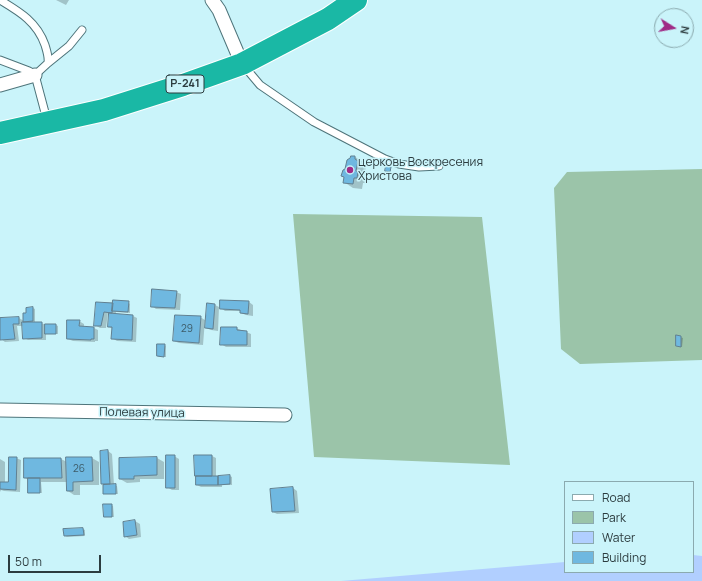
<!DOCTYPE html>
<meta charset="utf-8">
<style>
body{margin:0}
#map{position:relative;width:702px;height:581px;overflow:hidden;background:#caf4fa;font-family:Manrope,sans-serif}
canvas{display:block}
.legend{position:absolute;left:564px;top:481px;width:130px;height:92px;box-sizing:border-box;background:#caf4fa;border:1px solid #8baaaf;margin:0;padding:5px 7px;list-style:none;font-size:12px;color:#2c3c3f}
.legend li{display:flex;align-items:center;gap:8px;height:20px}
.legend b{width:20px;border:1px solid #8baaaf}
.north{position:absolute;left:654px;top:8px;width:40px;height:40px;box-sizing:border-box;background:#caf4fa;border:1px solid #8baaaf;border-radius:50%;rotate:101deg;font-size:11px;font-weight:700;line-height:16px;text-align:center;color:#2c3c3f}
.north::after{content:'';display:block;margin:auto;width:14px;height:18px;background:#9f2b86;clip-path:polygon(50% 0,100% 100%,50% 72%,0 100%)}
.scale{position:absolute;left:8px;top:555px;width:93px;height:18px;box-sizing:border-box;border:2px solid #2c3c3f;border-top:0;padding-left:5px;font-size:12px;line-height:14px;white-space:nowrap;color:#2c3c3f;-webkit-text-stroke:3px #caf4fa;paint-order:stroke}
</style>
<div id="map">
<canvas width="702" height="581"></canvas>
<ul class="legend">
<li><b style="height:5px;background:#fff"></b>Road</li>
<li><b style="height:11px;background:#9bc4a9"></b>Park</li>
<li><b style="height:11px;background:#b1cfff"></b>Water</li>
<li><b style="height:11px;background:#6fb8e0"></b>Building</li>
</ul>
<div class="north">N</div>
<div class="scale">50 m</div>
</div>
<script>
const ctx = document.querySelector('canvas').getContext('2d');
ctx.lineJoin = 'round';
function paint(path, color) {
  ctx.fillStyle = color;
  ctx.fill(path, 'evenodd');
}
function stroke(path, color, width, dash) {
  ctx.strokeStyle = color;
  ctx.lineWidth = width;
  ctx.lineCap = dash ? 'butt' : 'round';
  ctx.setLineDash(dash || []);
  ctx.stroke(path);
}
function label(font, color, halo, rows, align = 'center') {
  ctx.font = font + ' Manrope,sans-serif';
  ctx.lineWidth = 3;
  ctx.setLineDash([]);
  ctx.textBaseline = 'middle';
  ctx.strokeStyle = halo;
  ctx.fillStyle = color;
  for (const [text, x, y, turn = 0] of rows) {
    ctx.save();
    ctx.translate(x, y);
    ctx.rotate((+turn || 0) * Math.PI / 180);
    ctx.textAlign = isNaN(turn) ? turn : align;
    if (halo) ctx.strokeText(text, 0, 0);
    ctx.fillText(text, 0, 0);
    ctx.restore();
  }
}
paint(new Path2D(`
 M 702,169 L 702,360 L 580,364 L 561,349 L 554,188 L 567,172 Z
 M 293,214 L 482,217 L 510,465 L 314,457 Z`), '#9bc4a9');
paint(new Path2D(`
 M 693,555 L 702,556 L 702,581 L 341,581 L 565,562 L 565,572 L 693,572 Z`), '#b1cfff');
paint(new Path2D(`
 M 56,0 L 69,0 L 66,5 Z
 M 355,157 L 364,162 L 364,165 L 366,167 L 364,177 L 367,179 L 366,183 L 363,183 L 362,189 L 353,188 L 344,182 L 346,170 Z
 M 176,292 L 181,294 L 180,310 L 156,309 L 152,306 Z
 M 128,302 L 130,304 L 130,313 L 116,312 L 116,315 L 133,316 L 137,318 L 136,342 L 117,341 L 112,338 L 113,329 L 109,327 L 110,312 L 108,312 L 106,328 L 100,328 L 95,325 L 97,303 L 112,304 Z
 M 249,302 L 253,305 L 253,316 L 246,315 L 241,313 L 241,311 L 225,311 L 221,308 Z
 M 215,305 L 219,307 L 218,331 L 211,330 L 206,328 Z
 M 33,308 L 35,309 L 35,323 L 41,323 L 46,325 L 56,325 L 58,326 L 58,334 L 46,333 L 46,340 L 28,340 L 24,338 L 24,326 L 17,326 L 19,341 L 5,342 L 1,339 L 0,319 L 19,318 L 24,321 L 27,314 Z
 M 200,317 L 205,320 L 203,345 L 179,343 L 174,341 Z
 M 79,321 L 84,324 L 84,327 L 94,328 L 98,330 L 98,341 L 95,341 L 95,342 L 73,341 L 68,339 Z
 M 236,328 L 251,334 L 251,347 L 226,347 L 221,344 Z
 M 677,336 L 683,338 L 682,347 L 677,346 Z
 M 165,345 L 166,346 L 166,357 L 159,357 L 158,356 Z
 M 108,451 L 112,454 L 114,485 L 117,486 L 118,494 L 104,493 L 104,485 L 102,484 Z
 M 174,456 L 179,459 L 179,490 L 172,490 L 167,487 Z
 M 212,456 L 216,458 L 216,477 L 230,476 L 232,477 L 232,485 L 222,485 L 222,487 L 201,487 L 197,485 Z
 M 16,458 L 21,460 L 20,492 L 4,491 L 1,490 L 0,492 L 0,459 L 5,462 L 5,483 L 9,483 Z
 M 67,458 L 92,458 L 99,462 L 99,485 L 80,485 L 80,495 L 74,495 L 68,491 L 67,482 L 41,482 L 42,493 L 29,492 L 29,480 L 25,478 L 25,459 L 61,459 L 67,462 Z
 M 157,458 L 164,462 L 164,479 L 140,479 L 140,482 L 127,483 L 120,479 Z
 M 293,488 L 297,491 L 299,513 L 277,514 L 273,512 Z
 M 111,505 L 113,506 L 114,517 L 106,517 L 105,516 Z
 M 135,521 L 140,524 L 141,537 L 129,539 L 125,536 Z
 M 83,529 L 85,530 L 85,536 L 67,537 L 65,536 L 64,530 Z`), '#0003');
const building = new Path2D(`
 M 351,156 L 355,156 L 355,159 L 358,161 L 356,171 L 358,172 L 357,178 L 354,178 L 353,184 L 343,183 L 344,177 L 341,176 L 343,170 L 345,169 L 347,160 L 350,158 Z
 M 386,166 L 391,167 L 390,172 L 385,171 Z
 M 152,289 L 177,291 L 175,308 L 151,307 Z
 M 113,300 L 129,301 L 128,312 L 112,311 Z
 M 220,300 L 249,301 L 248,314 L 240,313 L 240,310 L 220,309 Z
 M 96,302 L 113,303 L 112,313 L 104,312 L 101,326 L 94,326 Z
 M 207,303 L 215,304 L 213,329 L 205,328 Z
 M 33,307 L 33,321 L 23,322 L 23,313 L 26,313 L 26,308 Z
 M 109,313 L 133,315 L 132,340 L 111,339 L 112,327 L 108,327 Z
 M 175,315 L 201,316 L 199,343 L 173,341 Z
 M 19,317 L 19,324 L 13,324 L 15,339 L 0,340 L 0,318 Z
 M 67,320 L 80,320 L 79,326 L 94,327 L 94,339 L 91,339 L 91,340 L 67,339 Z
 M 22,322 L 42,322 L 42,338 L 23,339 Z
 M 45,324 L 56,324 L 56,334 L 45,334 Z
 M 221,327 L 237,327 L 237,330 L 247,331 L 247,345 L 220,345 Z
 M 676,335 L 681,336 L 681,347 L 676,346 Z
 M 157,344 L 165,344 L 164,357 L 157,356 Z
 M 108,450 L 110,484 L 101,484 L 100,451 Z
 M 166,455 L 175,455 L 175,488 L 166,488 Z
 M 194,455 L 212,455 L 212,476 L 195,476 Z
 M 9,457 L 17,457 L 16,490 L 0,489 L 0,482 L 8,482 Z
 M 66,457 L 92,457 L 93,481 L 73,482 L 73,491 L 67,491 Z
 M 157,457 L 157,475 L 134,476 L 134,479 L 119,479 L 119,458 Z
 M 24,458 L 61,458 L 62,478 L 24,478 Z
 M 230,475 L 230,484 L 218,485 L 218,476 Z
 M 196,476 L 218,476 L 218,485 L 196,485 Z
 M 28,478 L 40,478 L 40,493 L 28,493 Z
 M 116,484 L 116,494 L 103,494 L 103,485 Z
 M 293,487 L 295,511 L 272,512 L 270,489 Z
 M 103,504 L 112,504 L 112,517 L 104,517 Z
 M 135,520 L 137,535 L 124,537 L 123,522 Z
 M 83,528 L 84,535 L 64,536 L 63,529 Z`);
paint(building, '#6fb8e0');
stroke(building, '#618091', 1);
const lane = new Path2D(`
 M 0,0 C 20,12 37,22 45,45 C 47,52 49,57 48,63 L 35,75
 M 0,60 L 29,71 L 35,75 L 47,120
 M 48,63 L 69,46 L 82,30
 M 244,66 L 260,85 L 314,122 L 385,159 L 399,164 L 419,167 L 439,166`);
const street = new Path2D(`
 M 212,0 L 219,10 L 242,64
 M 0,85 L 35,75
 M 0,410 L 285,415`);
const highway = new Path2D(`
 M 0,133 L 104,110 L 183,85 L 242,64 L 328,19 L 356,0`);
stroke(lane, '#4e747a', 9);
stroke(street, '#4e747a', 15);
stroke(highway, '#fff', 24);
stroke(lane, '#fff', 7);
stroke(street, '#fff', 13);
stroke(highway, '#1ab8a5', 22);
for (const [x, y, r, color] of [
 [350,170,4,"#9f2b86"]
]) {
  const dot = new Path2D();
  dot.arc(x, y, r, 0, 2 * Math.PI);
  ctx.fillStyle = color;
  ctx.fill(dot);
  stroke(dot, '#caf4fa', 1.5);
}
label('10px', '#3d5b67', null, [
 ["29",187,329],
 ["26",79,469]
]);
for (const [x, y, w] of [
 [185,84,38]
]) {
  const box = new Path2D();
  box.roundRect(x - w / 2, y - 9, w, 18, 3);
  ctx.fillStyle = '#caf4fa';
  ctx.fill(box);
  stroke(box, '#2c3c3f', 1);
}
label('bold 11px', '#2c3c3f', null, [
 ["Р-241",185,84]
]);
label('12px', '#2c3c3f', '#caf4fa', [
 ["церковь Воскресения",358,163],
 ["Христова",358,177]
], 'left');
label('12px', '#2c3c3f', '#caf4fa', [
 ["Полевая улица",142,413,1]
]);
</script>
